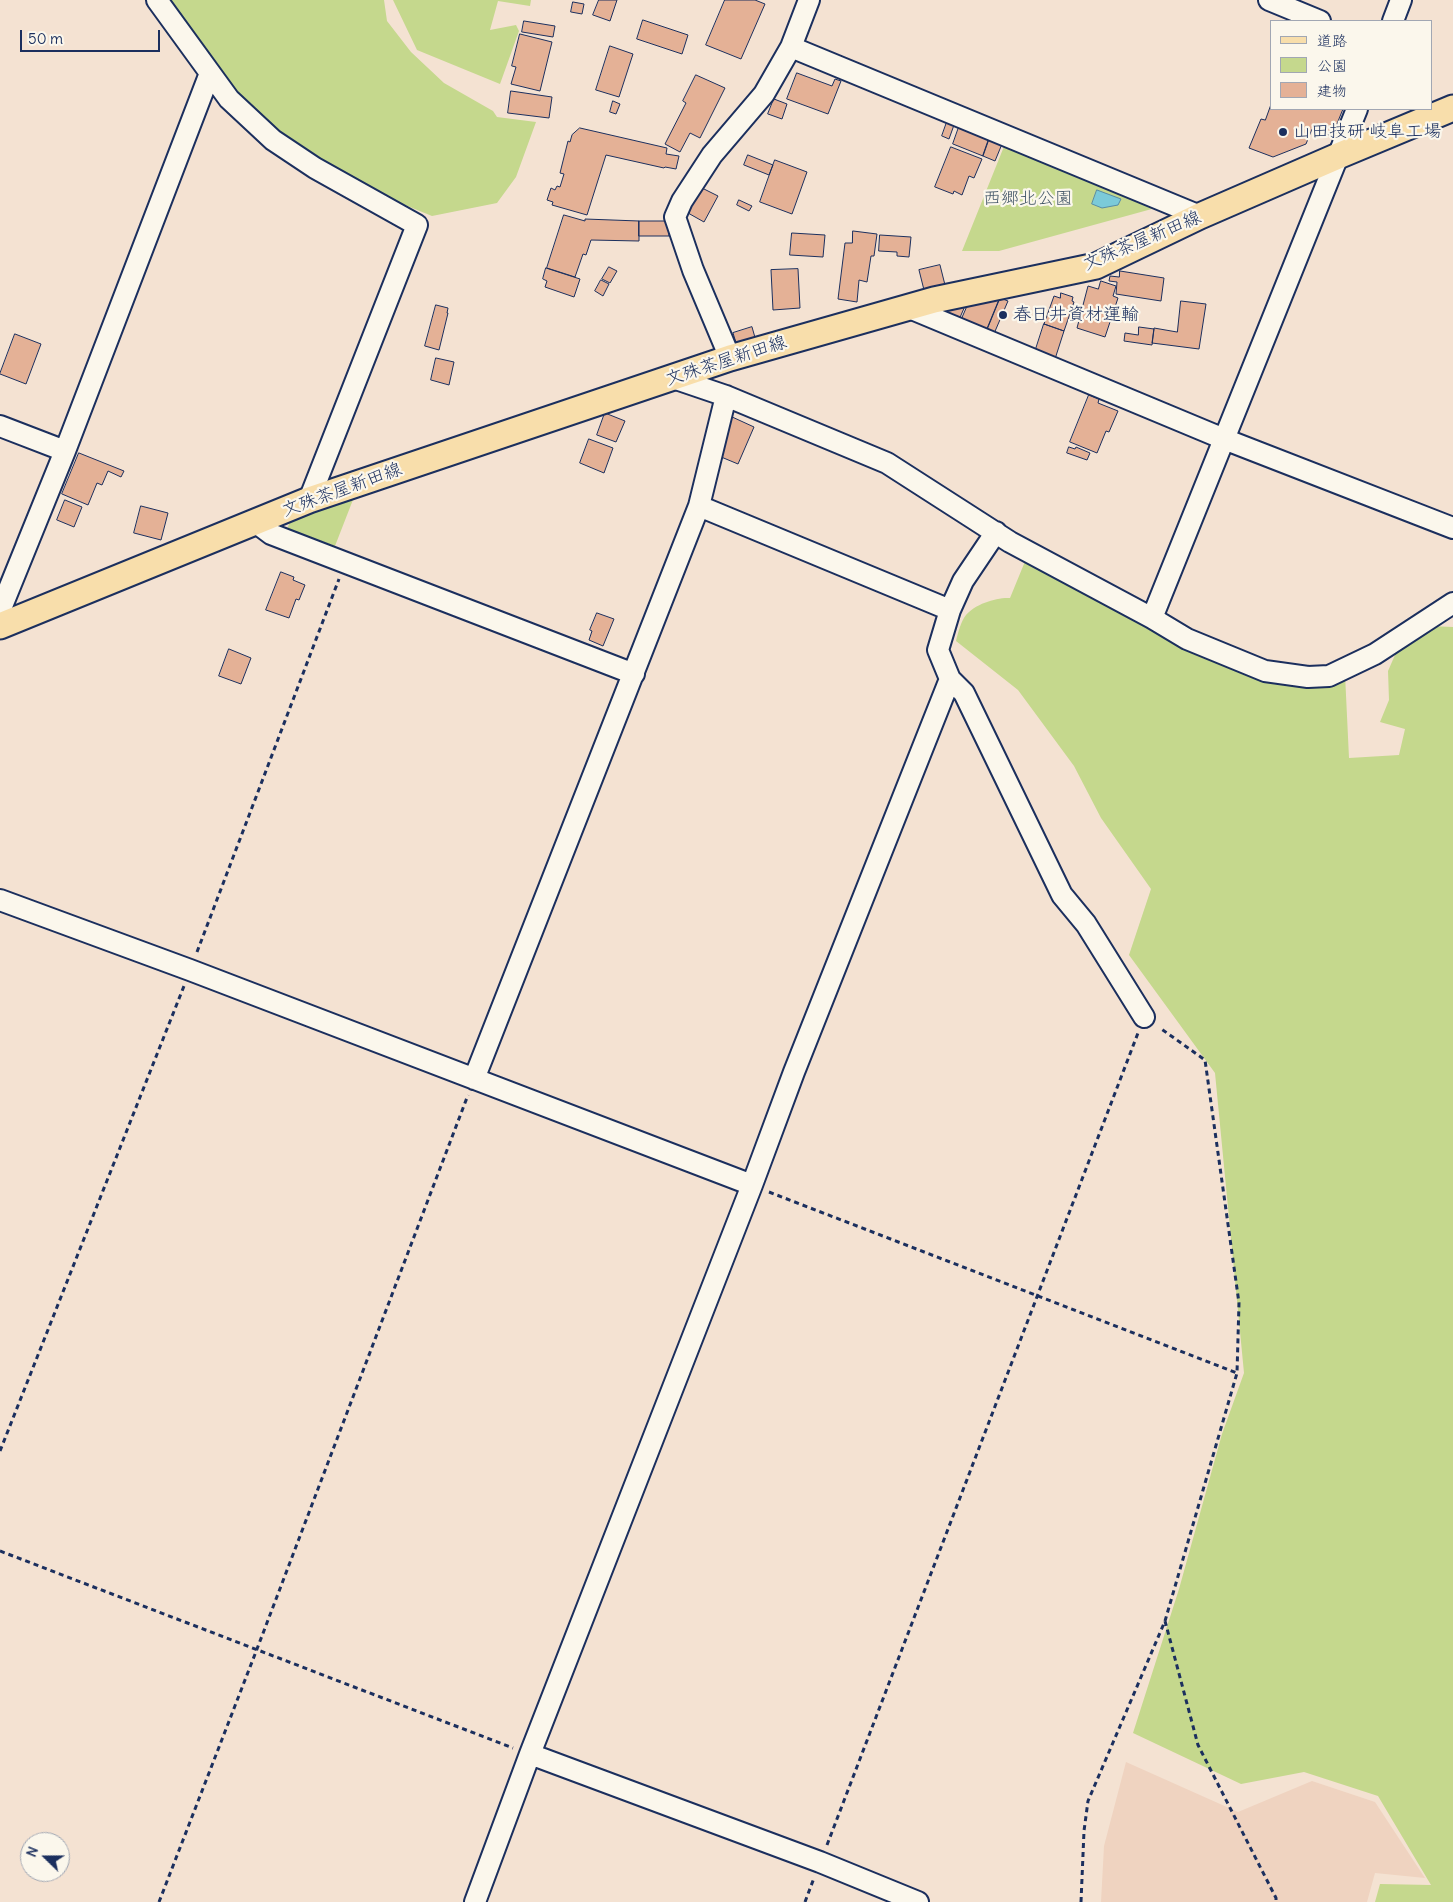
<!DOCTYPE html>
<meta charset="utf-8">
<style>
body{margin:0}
#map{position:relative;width:1453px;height:1902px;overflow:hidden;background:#f4e2d2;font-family:Delius,"Klee One",sans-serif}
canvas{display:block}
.legend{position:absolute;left:1270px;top:20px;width:162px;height:90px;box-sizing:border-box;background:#fbf7ec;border:1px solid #a1a7b3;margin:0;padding:6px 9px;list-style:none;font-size:15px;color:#1b2f5e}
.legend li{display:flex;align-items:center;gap:10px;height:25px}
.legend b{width:25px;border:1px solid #a1a7b3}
.north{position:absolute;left:20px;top:1832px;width:50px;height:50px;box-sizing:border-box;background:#fbf7ec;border:1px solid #a1a7b3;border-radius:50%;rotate:292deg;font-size:14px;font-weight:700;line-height:20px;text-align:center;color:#1b2f5e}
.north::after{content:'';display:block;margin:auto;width:18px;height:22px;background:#1b2f5e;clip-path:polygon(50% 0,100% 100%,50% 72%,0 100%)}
.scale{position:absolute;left:20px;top:30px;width:140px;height:22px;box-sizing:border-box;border:2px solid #1b2f5e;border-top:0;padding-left:6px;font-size:15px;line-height:18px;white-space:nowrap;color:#1b2f5e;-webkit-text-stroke:4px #fbf7ec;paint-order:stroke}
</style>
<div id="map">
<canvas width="1453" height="1902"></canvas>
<ul class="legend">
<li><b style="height:6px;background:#f8deab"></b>道路</li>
<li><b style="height:14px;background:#c5d88d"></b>公園</li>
<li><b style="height:14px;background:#e4b196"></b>建物</li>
</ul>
<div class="north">N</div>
<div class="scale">50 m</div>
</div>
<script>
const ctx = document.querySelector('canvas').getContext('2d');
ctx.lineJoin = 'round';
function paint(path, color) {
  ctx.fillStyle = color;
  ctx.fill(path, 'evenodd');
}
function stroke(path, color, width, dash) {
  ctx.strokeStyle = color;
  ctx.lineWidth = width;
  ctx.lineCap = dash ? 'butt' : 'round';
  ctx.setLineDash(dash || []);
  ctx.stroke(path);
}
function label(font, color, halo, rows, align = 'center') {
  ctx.font = font + ' Delius,"Klee One",sans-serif';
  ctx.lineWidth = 4.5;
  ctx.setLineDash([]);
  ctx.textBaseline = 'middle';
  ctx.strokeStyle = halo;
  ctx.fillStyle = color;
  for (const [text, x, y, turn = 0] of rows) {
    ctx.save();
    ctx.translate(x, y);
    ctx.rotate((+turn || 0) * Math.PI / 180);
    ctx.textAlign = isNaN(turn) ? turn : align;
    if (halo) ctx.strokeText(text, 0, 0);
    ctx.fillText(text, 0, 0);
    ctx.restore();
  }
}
paint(new Path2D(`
 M 1126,1762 L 1238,1812 L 1312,1781 L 1375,1802 L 1425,1878 L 1375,1873 L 1367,1902 L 1101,1902 L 1104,1846 Z`), '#efd3c0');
paint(new Path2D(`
 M 168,0 L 384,0 L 387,21 L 411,52 L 444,83 L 493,111 L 497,117 L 536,122 L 516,177 L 497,203 L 432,216 L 400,203 L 331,170 L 270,130 L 231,91 Z
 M 393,0 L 531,0 L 530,6 L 498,1 L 490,30 L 516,25 L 519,31 L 500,84 L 417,50 Z
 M 1005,144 L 1159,207 L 999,251 L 962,251 Z
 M 356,492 L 335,546 L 287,529 L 293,515 Z
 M 1026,559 L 1250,672 L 1345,674 L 1349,758 L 1399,755 L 1405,729 L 1380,722 L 1389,700 L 1388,671 L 1402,639 L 1429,626 L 1453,627 L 1453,1902 L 1375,1902 L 1380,1884 L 1431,1885 L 1378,1796 L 1304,1772 L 1241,1784 L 1133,1733 L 1179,1589 L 1222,1434 L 1244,1373 L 1215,1073 L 1129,955 L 1151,889 L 1101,818 L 1074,766 L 1018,690 L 956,641 C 958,633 961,621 966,615 C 975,604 997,597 1010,598 Z`), '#c5d88d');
const water = new Path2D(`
 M 1097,190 L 1121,199 L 1118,205 L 1102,208 L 1092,204 Z`);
paint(water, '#7bcad9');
stroke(water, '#558ca8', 1);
const building = new Path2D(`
 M 599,0 L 617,0 L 610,21 L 593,15 Z
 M 725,0 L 755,0 L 765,4 L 741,59 L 706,45 Z
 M 573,2 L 584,4 L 582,14 L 571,12 Z
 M 643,20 L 688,35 L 682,54 L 637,39 Z
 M 524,21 L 555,26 L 553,37 L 522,32 Z
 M 520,34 L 552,42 L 540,91 L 511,84 L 516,67 L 512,66 Z
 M 610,46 L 633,54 L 619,97 L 596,90 Z
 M 797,73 L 832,86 L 835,79 L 841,81 L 828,114 L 787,99 Z
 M 696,75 L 725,88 L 700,138 L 690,133 L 680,152 L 665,144 L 686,103 L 683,101 Z
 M 511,91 L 552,97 L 549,118 L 508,113 Z
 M 774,99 L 787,104 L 782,119 L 768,114 Z
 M 613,101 L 620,104 L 616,114 L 610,112 Z
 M 1272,102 L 1272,109 L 1343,109 L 1332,136 L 1312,129 L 1306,144 L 1273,157 L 1249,148 L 1261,119 L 1265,120 Z
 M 947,122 L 954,125 L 949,139 L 942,136 Z
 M 959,127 L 989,139 L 983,156 L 953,144 Z
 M 580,128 L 667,148 L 666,154 L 679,156 L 676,169 L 665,167 L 664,168 L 606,155 L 587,215 L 552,205 L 553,202 L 547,200 L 551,188 L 555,190 L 557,186 L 560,187 L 564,174 L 560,173 L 568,141 L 570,142 L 572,135 Z
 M 989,139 L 1002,144 L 995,161 L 983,156 Z
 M 951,147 L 982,159 L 974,178 L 969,176 L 962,195 L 954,191 L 953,194 L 935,187 Z
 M 748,155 L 773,165 L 769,175 L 744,165 Z
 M 775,160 L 807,172 L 792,214 L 760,202 Z
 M 702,188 L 718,196 L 704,222 L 688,213 Z
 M 739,200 L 752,206 L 749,211 L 737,205 Z
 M 564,215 L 585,221 L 585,219 L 639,221 L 639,241 L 591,240 L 586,255 L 583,254 L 575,277 L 547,268 Z
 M 639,221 L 669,221 L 669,236 L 639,236 Z
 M 853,231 L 877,234 L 874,256 L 871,256 L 867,282 L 859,280 L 857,302 L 838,299 L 845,243 L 852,243 Z
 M 792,233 L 825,235 L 823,257 L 790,255 Z
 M 880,235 L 911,237 L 909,257 L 897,256 L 897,252 L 879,251 Z
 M 940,265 L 945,285 L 924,290 L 919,270 Z
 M 609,267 L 617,271 L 610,283 L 602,279 Z
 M 546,268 L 580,279 L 574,297 L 545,287 L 547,281 L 543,279 Z
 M 798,269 L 800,308 L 773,310 L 771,270 Z
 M 1120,271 L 1164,278 L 1161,301 L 1116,294 L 1117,282 L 1109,281 L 1110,276 L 1119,277 Z
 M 601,280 L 609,284 L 603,296 L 595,291 Z
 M 1101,281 L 1116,286 L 1113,296 L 1118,298 L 1105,337 L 1077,328 L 1088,286 L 1098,289 Z
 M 1061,293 L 1073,297 L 1072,301 L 1074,302 L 1064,331 L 1044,324 L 1054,296 L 1060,298 Z
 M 1000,298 L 986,332 L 960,322 L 967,306 Z
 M 1000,298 L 1008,301 L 993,336 L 986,332 Z
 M 1181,301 L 1206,304 L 1199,349 L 1152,343 L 1154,328 L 1177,332 Z
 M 436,305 L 448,308 L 447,313 L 448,313 L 439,350 L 425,346 Z
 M 965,306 L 958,322 L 948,317 L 946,310 Z
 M 1044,324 L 1064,331 L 1055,359 L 1035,352 Z
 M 752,327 L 756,341 L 737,346 L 733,333 Z
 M 1139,327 L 1154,329 L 1152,345 L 1124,341 L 1125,333 L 1138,335 Z
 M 15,334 L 41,344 L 26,384 L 0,374 Z
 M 436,358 L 454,362 L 449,385 L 431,380 Z
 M 1089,395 L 1099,399 L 1098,403 L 1118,411 L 1109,432 L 1106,431 L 1097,453 L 1070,442 Z
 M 605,413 L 625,421 L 616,442 L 597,435 Z
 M 730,416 L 754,427 L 738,464 L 714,454 Z
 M 589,439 L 613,448 L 604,473 L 580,463 Z
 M 1069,447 L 1075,449 L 1076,447 L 1090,453 L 1087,460 L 1067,453 Z
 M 79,453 L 124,471 L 121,477 L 108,471 L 102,485 L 97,483 L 88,505 L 62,494 Z
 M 65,500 L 82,507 L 74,527 L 57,520 Z
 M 141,506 L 168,513 L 161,540 L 134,533 Z
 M 281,572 L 294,577 L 293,580 L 305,585 L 299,600 L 296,599 L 289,618 L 266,610 Z
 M 597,613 L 614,619 L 603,646 L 589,640 L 592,631 L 590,630 Z
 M 229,649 L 251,658 L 241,684 L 219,676 Z`);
paint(building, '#e4b196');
stroke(building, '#1b2f5e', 1);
const minor = new Path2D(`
 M 157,0 L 229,99 L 273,140 L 315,168 L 417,225 L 309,500
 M 1269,0 L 1320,21
 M 1393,21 L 1401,0
 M 791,47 L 1200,216
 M 907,307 L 1224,439 L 1453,528
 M 730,358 L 693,270 L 675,217 L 682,201 L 712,155 L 764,94 L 791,47 L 809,0
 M 673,378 L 726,396 L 887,463 L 1010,542 L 1152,618 L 1187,639 L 1265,671 L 1308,677 L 1329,676 L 1375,654 L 1453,603
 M 0,426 L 65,451
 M 699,506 L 950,610
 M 255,522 L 271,534 L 634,674
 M 996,532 L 963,581 L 950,610 L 938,650 L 950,679 L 964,693 L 1062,895 L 1086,924 L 1144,1017
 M 0,611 L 65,451 L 210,73
 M 1152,618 L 1357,109
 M 0,900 L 190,970 L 752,1185
 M 474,1079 L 699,506 L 726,396
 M 530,1754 L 820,1862 L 918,1902
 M 475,1902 L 530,1754 L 752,1185 L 794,1072 L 950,679`);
const major = new Path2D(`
 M 0,626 L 309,500 L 730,358 L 934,300 L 1096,266 L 1200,216 L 1338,156 L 1453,108`);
stroke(minor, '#1b2f5e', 24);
stroke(major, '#1b2f5e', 29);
stroke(new Path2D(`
 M 197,952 L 339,579
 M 769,1192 L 1237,1373
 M 0,1451 L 184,986
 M 0,1551 L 513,1748
 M 1165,1621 L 1198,1745 L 1276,1898 L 1276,1902
 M 827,1845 L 1138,1033
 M 159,1902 L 257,1649 L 468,1095
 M 805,1902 L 814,1878
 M 1081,1902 L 1084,1831 L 1088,1801 L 1165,1621 L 1237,1373 L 1239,1303 L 1205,1060 L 1160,1028`), '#1b2f5e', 3, [5, 4]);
stroke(minor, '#fbf7ec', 20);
stroke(major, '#f8deab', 25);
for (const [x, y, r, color] of [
 [1283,132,5,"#1b2f5e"],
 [1003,315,5,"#1b2f5e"]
]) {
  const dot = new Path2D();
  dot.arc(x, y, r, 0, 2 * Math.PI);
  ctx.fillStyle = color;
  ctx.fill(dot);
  stroke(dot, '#fbf7ec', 2);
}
label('18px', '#1b2f5e', '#fbf7ec', [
 ["山田技研 岐阜工場",1293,132],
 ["春日井資材運輸",1013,315]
], 'left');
label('18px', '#46596a', '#fbf7ec', [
 ["西郷北公園",1028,199]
]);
label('18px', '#1b2f5e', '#fbf7ec', [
 ["文殊茶屋新田線",1142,241,-23],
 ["文殊茶屋新田線",726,361,-18],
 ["文殊茶屋新田線",342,490,-20]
]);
</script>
